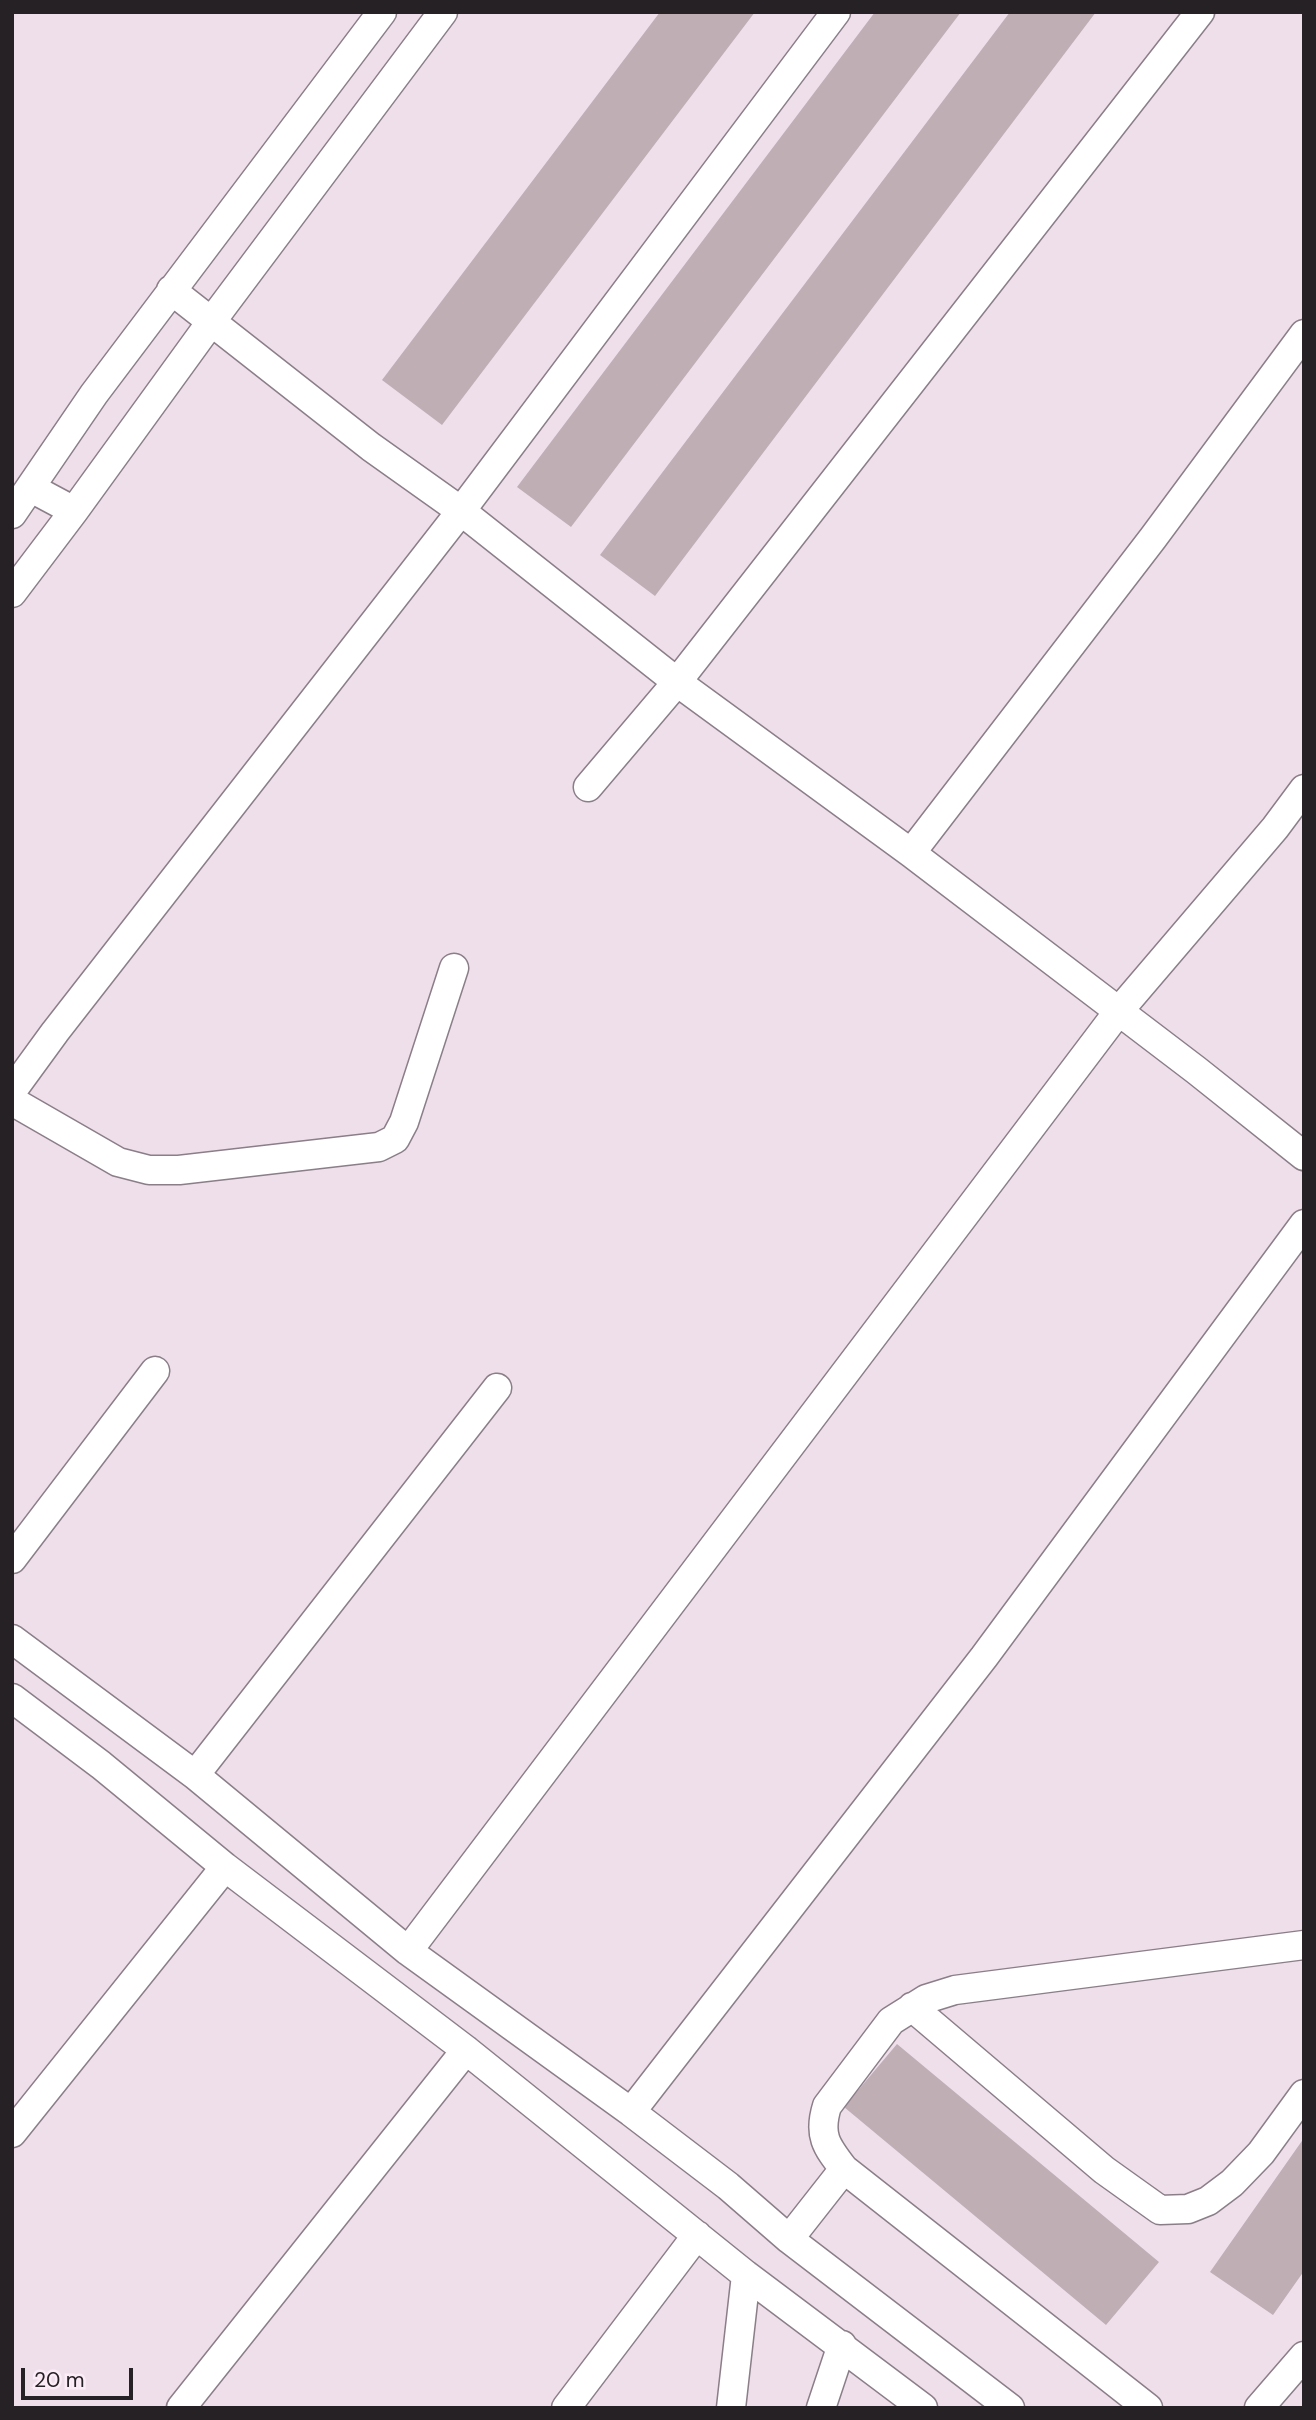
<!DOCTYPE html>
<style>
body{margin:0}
#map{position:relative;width:1316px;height:2420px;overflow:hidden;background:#eedfeb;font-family:"DM Sans",sans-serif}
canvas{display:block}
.frame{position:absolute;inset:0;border:14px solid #262125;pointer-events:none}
.scale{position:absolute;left:21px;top:2368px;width:112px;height:32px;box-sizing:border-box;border:4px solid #262125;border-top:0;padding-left:9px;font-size:21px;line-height:24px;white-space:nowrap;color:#262125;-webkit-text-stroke:5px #fbecf8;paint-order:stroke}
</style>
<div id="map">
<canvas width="1316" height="2420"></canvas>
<div class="frame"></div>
<div class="scale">20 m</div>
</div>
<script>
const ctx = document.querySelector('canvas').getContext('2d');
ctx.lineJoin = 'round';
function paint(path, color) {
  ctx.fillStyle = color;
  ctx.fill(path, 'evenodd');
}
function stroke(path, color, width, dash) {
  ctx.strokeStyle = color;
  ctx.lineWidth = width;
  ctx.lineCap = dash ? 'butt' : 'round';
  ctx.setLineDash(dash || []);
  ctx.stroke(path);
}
paint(new Path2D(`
 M 660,12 L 755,12 L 442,425 L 382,380 Z
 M 875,12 L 961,12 L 571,527 L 517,487 Z
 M 1010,12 L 1096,12 L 655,596 L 600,555 Z
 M 897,2044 L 1159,2262 L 1106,2325 L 844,2107 Z
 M 1304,2138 L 1304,2271 L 1273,2315 L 1210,2272 Z`), '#bfaeb4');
const minor = new Path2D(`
 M 171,290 L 371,447 L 461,511 L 677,682 L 911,853 L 1196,1070 L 1304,1156
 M 31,488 L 74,511
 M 12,514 L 94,394 L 382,12
 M 12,593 L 74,511 L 211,322 L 443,12
 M 588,787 L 677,682 L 1200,12
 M 911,853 L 1153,538 L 1304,334
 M 12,1091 L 55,1032 L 461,511 L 836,12
 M 12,1101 L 118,1162 L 149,1170 L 179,1170 L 379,1147 L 395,1139 L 404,1122 L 454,968
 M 12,1559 L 155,1371
 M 12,1639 L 195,1775 L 408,1951 L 631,2112 L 728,2186 L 789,2239 L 1010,2408
 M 12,1698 L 101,1765 L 225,1867 L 466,2050 L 746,2275 L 923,2408
 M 195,1775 L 497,1388
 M 408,1951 L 1118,1012 L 1275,828 L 1304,789
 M 912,2007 L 1104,2170 L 1160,2210 L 1188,2209 L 1208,2201 L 1232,2183 L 1261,2153 L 1304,2094
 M 631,2112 L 984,1657 L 1304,1224
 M 12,2133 L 225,1867
 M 789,2239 L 844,2169
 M 181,2408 L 466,2050
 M 566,2408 L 697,2235
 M 731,2408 L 746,2275
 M 821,2408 L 842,2345
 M 1148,2408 L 844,2169 C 826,2146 818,2135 827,2106 L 891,2021 L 926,1999 L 955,1990 L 1304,1945
 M 1259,2408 L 1304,2356`);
stroke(minor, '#8b7e88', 31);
stroke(minor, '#fff', 28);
</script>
